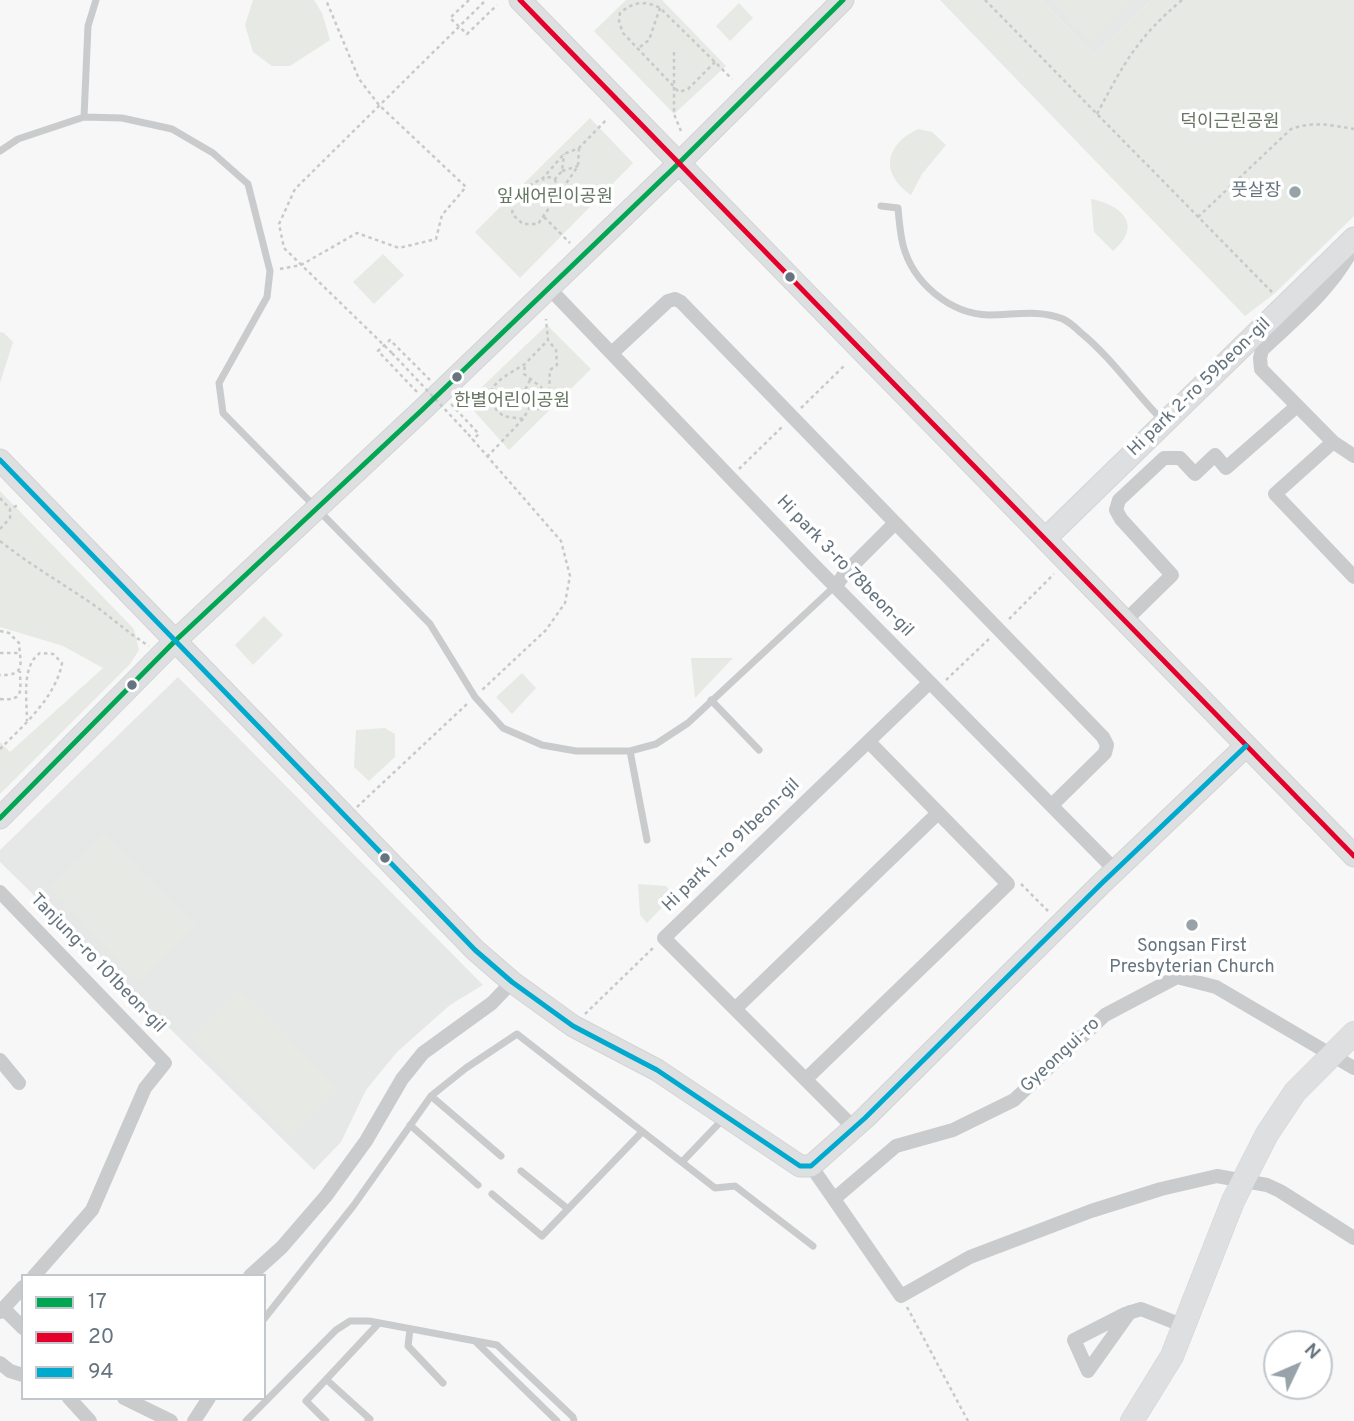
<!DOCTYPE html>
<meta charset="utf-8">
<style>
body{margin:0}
#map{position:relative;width:1354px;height:1421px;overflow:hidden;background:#f7f7f7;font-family:Overpass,sans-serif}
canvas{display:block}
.legend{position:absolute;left:21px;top:1274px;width:245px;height:126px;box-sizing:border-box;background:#fff;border:2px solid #c1c7cc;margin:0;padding:9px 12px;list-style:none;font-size:21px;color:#65747f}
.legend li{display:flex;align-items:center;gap:14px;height:35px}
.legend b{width:35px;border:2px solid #c1c7cc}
.north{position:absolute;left:1263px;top:1330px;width:70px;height:70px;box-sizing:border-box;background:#fff;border:2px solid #c1c7cc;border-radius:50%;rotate:46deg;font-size:19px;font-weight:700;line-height:28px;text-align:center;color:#65747f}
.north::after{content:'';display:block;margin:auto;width:24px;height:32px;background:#98a2a9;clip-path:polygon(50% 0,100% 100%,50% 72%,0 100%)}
</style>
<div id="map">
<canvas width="1354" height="1421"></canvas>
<ul class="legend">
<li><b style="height:9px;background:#00a651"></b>17</li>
<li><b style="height:9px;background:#e4002b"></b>20</li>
<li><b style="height:9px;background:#00a9ce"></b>94</li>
</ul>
<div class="north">N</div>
</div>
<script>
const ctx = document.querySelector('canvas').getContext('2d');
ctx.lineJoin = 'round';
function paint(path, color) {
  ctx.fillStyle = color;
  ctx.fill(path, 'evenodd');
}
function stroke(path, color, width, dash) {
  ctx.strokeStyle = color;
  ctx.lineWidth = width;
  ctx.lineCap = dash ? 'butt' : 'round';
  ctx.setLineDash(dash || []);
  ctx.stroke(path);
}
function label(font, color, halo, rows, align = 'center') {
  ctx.font = font + ' Overpass,"Noto Sans KR",sans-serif';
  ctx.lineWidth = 7;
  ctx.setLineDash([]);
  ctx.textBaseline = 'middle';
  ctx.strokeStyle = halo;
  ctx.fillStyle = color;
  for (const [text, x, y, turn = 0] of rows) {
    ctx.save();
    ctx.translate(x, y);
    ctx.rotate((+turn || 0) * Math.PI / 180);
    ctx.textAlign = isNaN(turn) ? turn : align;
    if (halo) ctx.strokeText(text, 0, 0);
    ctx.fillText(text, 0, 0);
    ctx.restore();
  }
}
paint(new Path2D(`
 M 1041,0 L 1151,0 L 1094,55 Z
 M 178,677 L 483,985 L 450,1005 L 397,1052 L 366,1090 L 341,1142 L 314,1170 L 0,862 L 0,850 Z`), '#e6e7e7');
paint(new Path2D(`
 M 253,0 L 314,0 L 322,13 L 330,40 L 290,66 L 272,66 L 253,52 L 245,25 Z
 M 626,0 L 662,0 L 726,66 L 674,114 L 594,31 Z
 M 940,0 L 1041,0 L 1094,55 L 1151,0 L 1354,0 L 1354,216 L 1274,294 L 1245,316 Z
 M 1051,0 L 1133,0 L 1090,43 Z
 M 739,3 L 753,18 L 730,41 L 716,26 Z
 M 590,118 L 633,163 L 520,278 L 475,232 Z
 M 918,129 L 932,132 L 946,145 L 922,174 L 911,195 C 880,174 884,145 918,129 Z
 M 1091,199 C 1123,205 1143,226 1113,251 L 1094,232 Z
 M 383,254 L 404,275 L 374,304 L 353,282 Z
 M 547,325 L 591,369 L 509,450 L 466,402 Z
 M 0,332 L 4,333 L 13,342 L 0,383 Z
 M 0,491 L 134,629 L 139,650 L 130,664 L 0,794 L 0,742 L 10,752 L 103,668 L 63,646 L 0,627 Z
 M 264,616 L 283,635 L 253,665 L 235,645 Z
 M 691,658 L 733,658 L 695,698 Z
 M 522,673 L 536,688 L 512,714 L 496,697 Z
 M 385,728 L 395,734 L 395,757 L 369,781 L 354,767 L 356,730 Z
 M 104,833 L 197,924 L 139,983 L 48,887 Z
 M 638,884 L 666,886 L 674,895 L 647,923 L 640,915 Z
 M 240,988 L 340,1090 L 290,1138 L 190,1037 Z`), '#e6e9e4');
const secondary = new Path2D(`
 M 520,0 L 1354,856
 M 0,460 L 475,950 L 512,982 L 573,1026 L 657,1070 L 800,1166 L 811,1166 L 865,1118 L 1101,884 L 1246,746
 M 1045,539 L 1354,238
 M 0,818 L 175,641 L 422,410 L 679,163 L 843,0`);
const primary = new Path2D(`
 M 1132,1421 L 1172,1356 L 1233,1201 L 1267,1134 L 1295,1092 L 1354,1033`);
stroke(secondary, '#d3d4d5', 23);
stroke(primary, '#d3d4d5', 24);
stroke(new Path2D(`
 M 469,0 L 450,18 L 467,34 L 497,5
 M 985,0 L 1272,292
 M 640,47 L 649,40 L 660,8
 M 674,52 L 674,114 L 681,131
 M 715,62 L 688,89 L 679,92 L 623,33 L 619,22 L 620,13 C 633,2 645,0 660,8 L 722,69 L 732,79
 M 1097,114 C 1124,63 1137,38 1182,0
 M 579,148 L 578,166 L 538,224 L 523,224 L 512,214 L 514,199 L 525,188 L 543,178 L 564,154 L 579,148 L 607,119
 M 562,171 L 578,166
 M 555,179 L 558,192 L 549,191 L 544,186 L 543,178 L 551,177 L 555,179 L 562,171 L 564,154
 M 544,217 L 570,243
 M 1198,217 L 1291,129 C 1313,121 1331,125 1354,129
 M 280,269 L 301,265 L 357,233 L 399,248 L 436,239 L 442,215 L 466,187 L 379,105 L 359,79 L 326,0
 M 392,353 L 284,248 L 279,224 L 295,189 L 486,0
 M 530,380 L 523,394 L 524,401 L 530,407
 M 417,392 L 378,351 L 390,340 L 430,380
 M 451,404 L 479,434 L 472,440
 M 537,407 L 539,411 C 554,398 548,389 550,370 L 557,365 L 556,350 L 548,340 L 546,319
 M 801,408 L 846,364
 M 523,419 L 503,416 L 492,405 L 492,388 L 502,378 L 525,364 L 548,340
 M 468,434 L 561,541 L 570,576 L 565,603 L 546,630 L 482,690
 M 487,457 L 523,419 L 530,407 L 543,399 L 541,387 L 524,374 L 525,364
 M 739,469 L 782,427
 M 0,498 L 10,509
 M 0,529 L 10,518 L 10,509 L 20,504
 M 0,541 C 29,564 60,582 91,603 C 111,617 128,633 149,646
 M 1009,619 L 1054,574
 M 0,631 L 9,633 L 19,643 C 20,663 27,676 0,675
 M 0,653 L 20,653
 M 946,680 L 989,639
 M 0,699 C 25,701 20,691 20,671
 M 0,749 C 23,726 56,697 62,663 L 53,654 L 40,653 C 21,666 27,700 27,721
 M 357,807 L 467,704
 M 1021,884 L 1048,911
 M 585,1014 L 653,948
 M 907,1307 L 968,1421`), '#c7c9ca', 2.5, [3.5, 3.5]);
stroke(new Path2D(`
 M 84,117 L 88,26 L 96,0
 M 0,151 L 18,139 L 84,117 L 122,118 L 172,129 L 213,153 L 248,184 L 270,271 L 267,297 L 219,383 L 223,413 L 430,624 L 475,697 L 503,728 L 542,745 L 576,751 L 630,751 L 656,744 L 688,723 L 835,586
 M 881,206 L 898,208 C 899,220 900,233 903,245 C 913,283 950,314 989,315 C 1015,315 1038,309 1063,319 C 1069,322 1075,327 1080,332 C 1112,358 1135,393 1164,422
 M 711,700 L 759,750
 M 630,751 L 647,840
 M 431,1096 L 501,1156
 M 410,1125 L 478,1185
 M 682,1162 L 725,1117
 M 521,1171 L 568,1209
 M 492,1194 L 542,1236 L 642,1132
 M 264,1319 L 354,1205 L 431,1096 L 466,1068 L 517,1034 L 715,1188 L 735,1186 L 813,1246
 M 410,1329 L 408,1346 L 443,1383
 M 476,1342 L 557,1421
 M 327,1380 L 370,1419 L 368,1421
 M 246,1421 L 336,1330 L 350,1321 L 369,1321 L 497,1345 L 573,1417 L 574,1421
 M 326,1421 L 306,1401 L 379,1323`), '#cacbcc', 7);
stroke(new Path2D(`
 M 1354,246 C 1333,288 1296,318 1262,350 L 1260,358 L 1261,369 L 1333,442 L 1354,456
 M 549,288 L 811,562 L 1115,870
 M 612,353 L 668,301 L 675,299 L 681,302 L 1103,737 L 1107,745 L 1105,753 L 1052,805
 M 1333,442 L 1275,494 L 1354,577
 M 836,586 L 845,573 L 895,523
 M 1125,621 L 1172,575 L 1121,519 L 1116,510 L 1119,500 L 1164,458 L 1180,458 L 1195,474 L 1215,455 L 1226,468 L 1297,406
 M 0,892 L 165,1063 L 145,1088 L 92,1210 L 34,1276
 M 736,1008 L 938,813
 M 0,1060 L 19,1083
 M 806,1079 L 1008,884 L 869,742
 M 854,1128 L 664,938 L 929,683
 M 811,1166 L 901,1296 L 970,1257 L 1091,1211 L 1161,1189 L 1217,1176 L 1267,1185 L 1280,1191 L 1354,1238
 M 834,1199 L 896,1146 L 953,1130 L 1014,1100 L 1105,1015 L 1177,977 L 1216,987 L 1354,1068
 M 250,1276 L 282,1247 L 326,1196 L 366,1141 L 402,1079 L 423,1053 L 492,1003 L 512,982
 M 3,1308 L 23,1328
 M 0,1312 L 23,1287
 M 1130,1312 L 1088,1371 L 1074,1340 L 1125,1314 L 1141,1309 L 1184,1326
 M 0,1363 L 10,1371 L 23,1375
 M 69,1398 L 90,1421
 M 124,1398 L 171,1421
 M 194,1421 L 209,1398`), '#cacbcc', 14);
stroke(secondary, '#dedfe0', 21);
stroke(primary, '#dedfe0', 23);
stroke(new Path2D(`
 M 392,353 L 468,434`), '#c7c9ca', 2.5, [3.5, 3.5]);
stroke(new Path2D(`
 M 0,818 L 175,641 L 422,410 L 679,163 L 843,0`), '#00a651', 5);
stroke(new Path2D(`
 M 520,0 L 1354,856`), '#e4002b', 5);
stroke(new Path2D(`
 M 0,460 L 475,950 L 512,982 L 573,1026 L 657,1070 L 800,1166 L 811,1166 L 865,1118 L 1101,884 L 1246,746`), '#00a9ce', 5);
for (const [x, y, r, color] of [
 [1295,192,7,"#98a2a9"],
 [790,277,6,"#65747f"],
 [457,377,6,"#65747f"],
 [132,685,6,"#65747f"],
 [385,858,6,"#65747f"],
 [1192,925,7,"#98a2a9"]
]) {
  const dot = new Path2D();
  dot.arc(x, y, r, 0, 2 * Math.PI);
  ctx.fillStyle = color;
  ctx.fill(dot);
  stroke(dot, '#fff', 2.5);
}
label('18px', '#687764', '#fff', [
 ["덕이근린공원",1230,123],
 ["잎새어린이공원",555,198],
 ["한별어린이공원",512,402]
]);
label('18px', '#65747f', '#fff', [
 ["풋살장",1281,192],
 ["Songsan First",1192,947,"center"],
 ["Presbyterian Church",1192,968,"center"]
], 'right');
label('18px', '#65747f', '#fff', [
 ["Hi park 2-ro 59beon-gil",1200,388,-44],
 ["Hi park 3-ro 78beon-gil",844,567,46],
 ["Hi park 1-ro 91beon-gil",732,846,-44],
 ["Tanjung-ro 101beon-gil",97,964,46],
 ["Gyeongui-ro",1061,1056,-43]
]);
</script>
